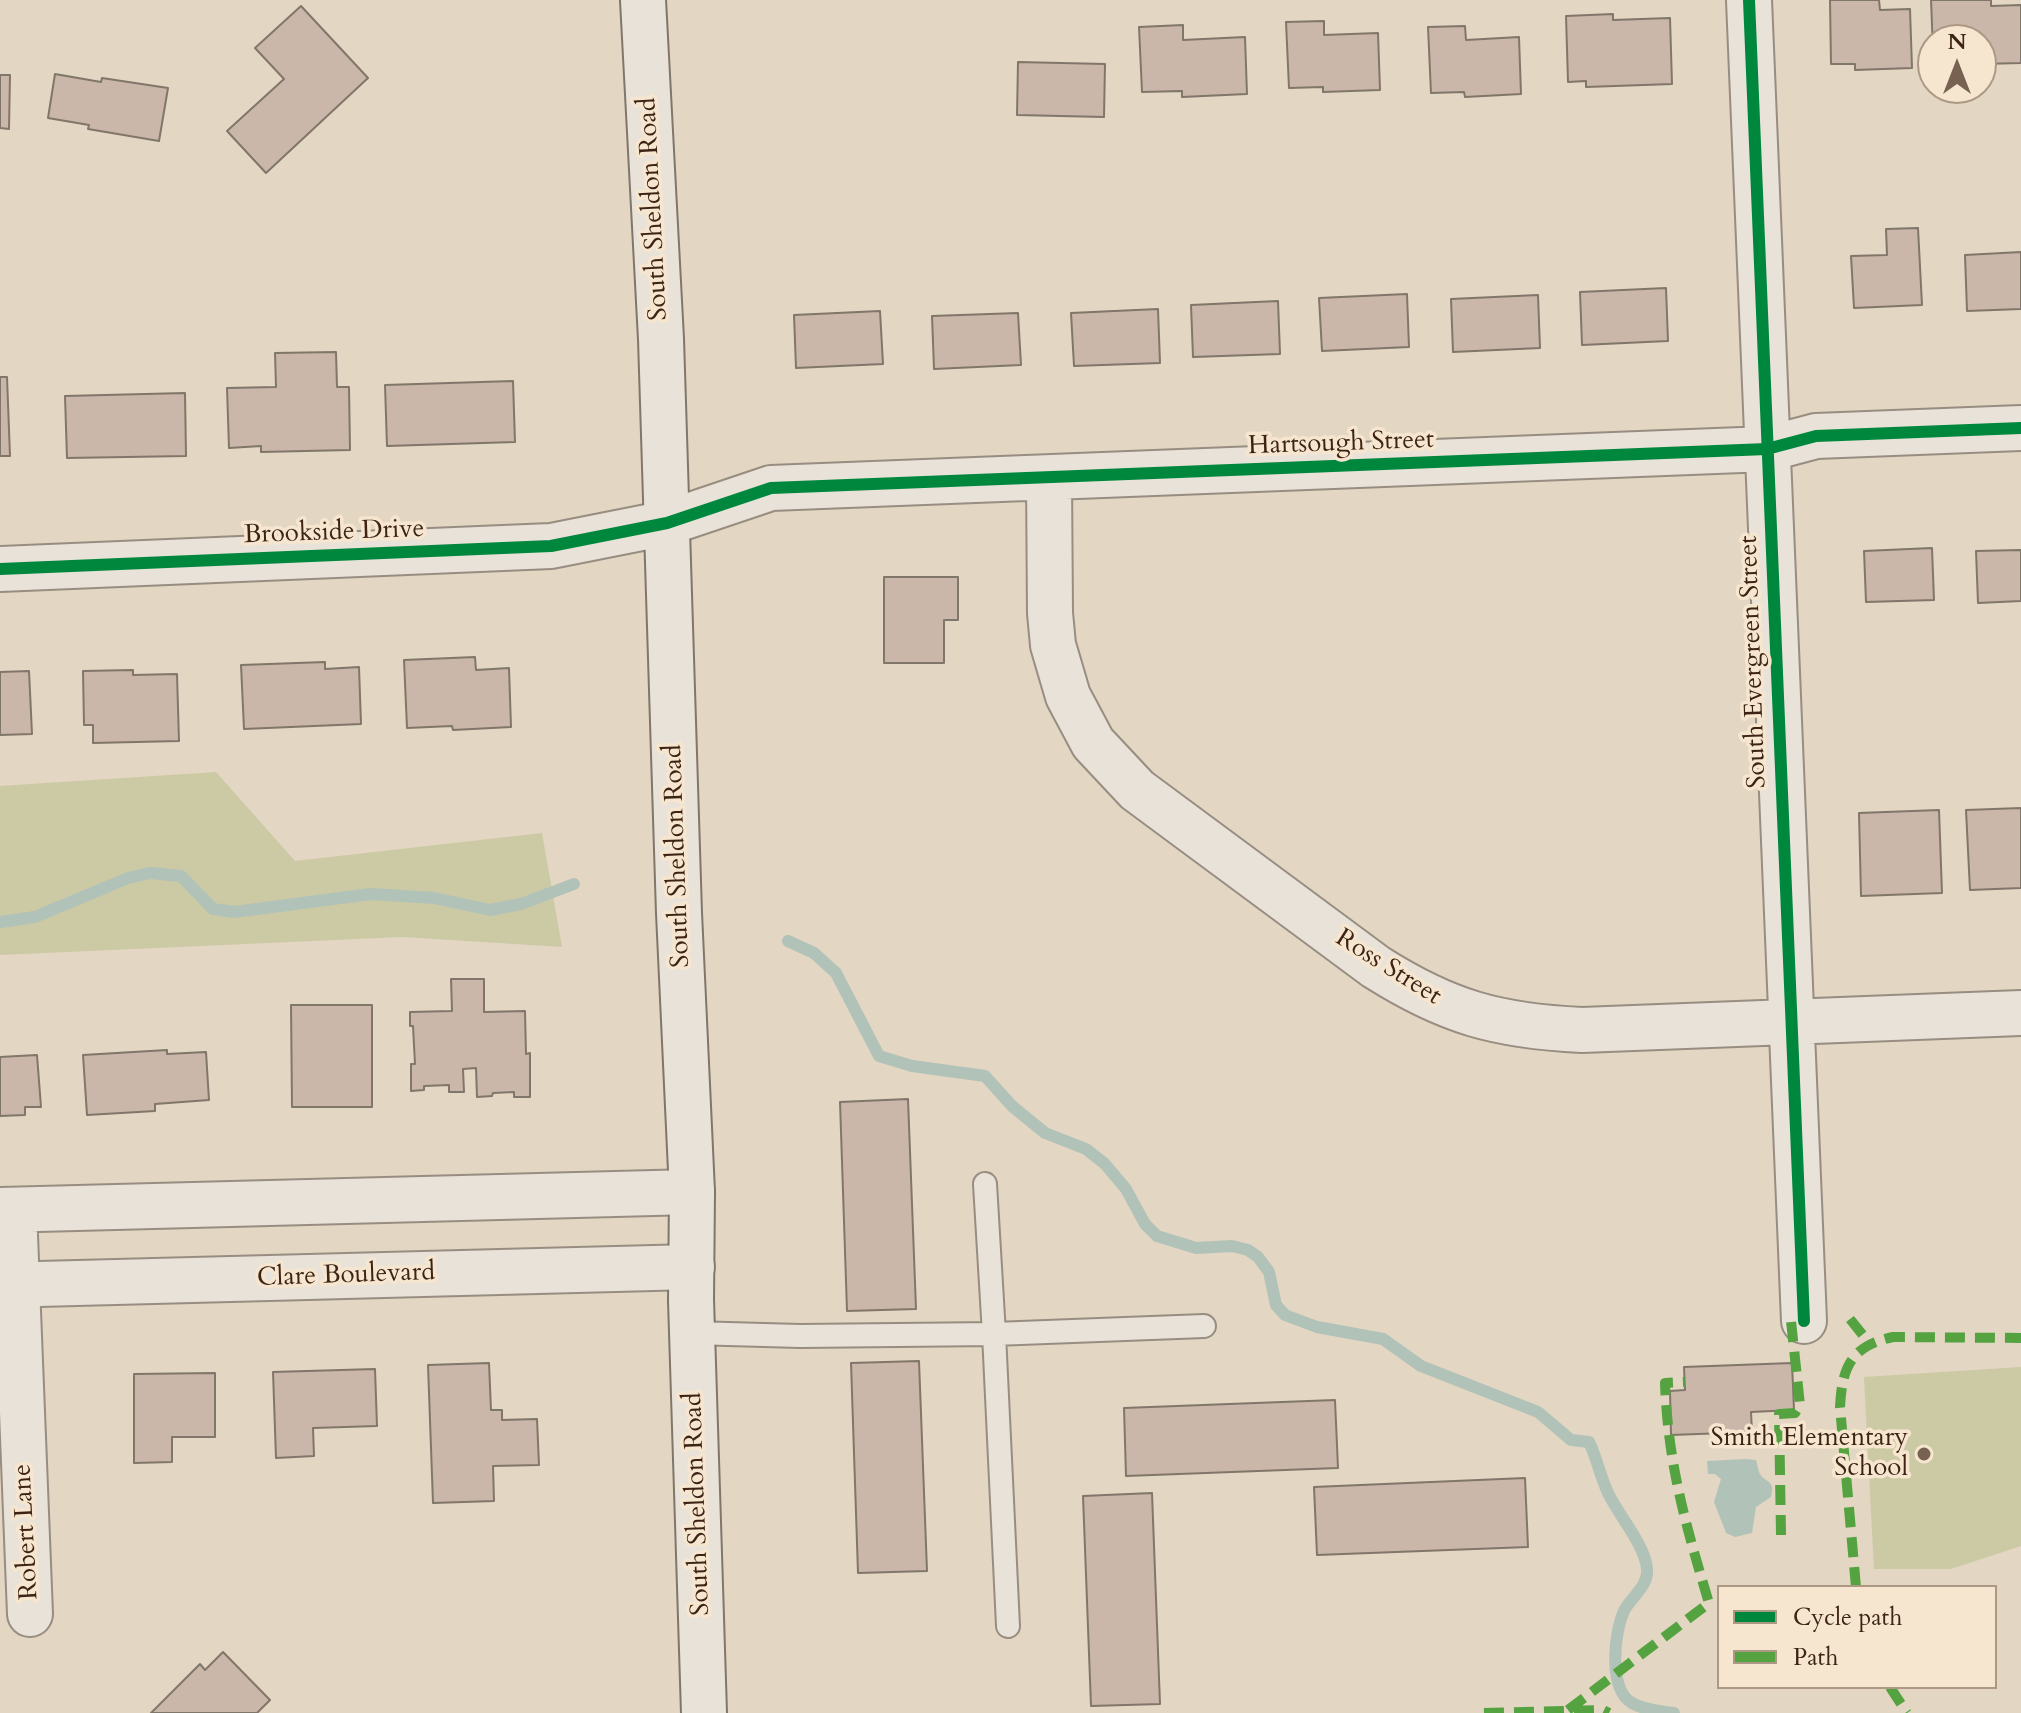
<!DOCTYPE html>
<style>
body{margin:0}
#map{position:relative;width:2021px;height:1713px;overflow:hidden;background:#e3d6c2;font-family:Cardo,serif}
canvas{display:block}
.legend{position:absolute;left:1717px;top:1585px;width:280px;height:104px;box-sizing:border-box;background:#f6e6cf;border:2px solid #ac9885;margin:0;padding:10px 14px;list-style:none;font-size:24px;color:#3d2315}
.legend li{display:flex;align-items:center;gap:16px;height:40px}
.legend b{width:40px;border:2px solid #ac9885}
.north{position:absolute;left:1917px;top:24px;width:80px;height:80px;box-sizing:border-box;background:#f6e6cf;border:2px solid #ac9885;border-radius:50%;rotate:0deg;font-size:22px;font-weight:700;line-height:32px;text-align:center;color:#3d2315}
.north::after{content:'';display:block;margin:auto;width:28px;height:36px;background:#776252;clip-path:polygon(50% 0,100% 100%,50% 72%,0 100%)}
</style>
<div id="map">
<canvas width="2021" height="1713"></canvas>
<ul class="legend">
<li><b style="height:10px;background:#00873e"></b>Cycle path</li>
<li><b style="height:10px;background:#54a240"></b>Path</li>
</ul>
<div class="north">N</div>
</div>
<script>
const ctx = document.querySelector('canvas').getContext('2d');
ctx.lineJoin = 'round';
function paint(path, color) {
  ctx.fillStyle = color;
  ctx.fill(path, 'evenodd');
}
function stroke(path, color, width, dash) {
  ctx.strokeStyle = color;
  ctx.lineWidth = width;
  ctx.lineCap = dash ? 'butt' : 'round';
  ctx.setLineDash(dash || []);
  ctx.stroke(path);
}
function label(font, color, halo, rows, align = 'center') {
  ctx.font = font + ' Cardo,serif';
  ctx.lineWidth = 7;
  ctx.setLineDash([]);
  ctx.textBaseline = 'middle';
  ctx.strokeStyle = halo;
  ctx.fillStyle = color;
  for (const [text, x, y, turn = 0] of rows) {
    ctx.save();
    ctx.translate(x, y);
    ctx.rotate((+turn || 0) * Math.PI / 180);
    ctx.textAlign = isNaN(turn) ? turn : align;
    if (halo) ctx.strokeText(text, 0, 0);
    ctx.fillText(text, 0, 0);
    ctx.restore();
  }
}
paint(new Path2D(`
 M 216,772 L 295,861 L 542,833 L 562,947 L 402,937 L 0,955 L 0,786 Z
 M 2021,1367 L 2021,1546 L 1951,1569 L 1874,1569 L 1864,1377 Z`), '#ccc9a5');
paint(new Path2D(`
 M 1746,1459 L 1756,1460 C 1757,1464 1758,1468 1759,1472 C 1764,1484 1776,1478 1771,1497 L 1756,1507 L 1752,1533 L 1735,1537 L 1726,1533 L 1714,1502 L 1721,1479 L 1715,1474 L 1708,1474 L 1707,1461 Z`), '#b1c2b8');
stroke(new Path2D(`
 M 0,922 L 35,917 L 128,878 L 150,873 L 181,876 L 213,909 L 234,912 L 371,894 L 434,898 L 490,910 L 521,904 L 574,884
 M 788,941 L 814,953 L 836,973 L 879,1056 L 912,1066 L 985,1076 L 1012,1106 L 1045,1133 L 1086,1149 L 1105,1164 L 1126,1189 L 1145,1224 L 1157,1236 L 1196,1248 L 1232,1246 L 1248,1250 L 1258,1257 L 1269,1272 L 1276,1305 L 1285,1315 L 1317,1327 L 1383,1339 L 1421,1366 L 1538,1412 L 1571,1440 L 1589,1442 C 1597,1458 1600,1476 1608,1493 C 1619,1516 1645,1545 1647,1569 C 1649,1586 1630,1598 1624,1611 C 1614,1633 1608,1689 1632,1703 C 1644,1710 1660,1711 1674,1713`), '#b1c2b8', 12);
const building = new Path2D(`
 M 1830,0 L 1879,0 L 1880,10 L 1910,9 L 1912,68 L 1855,70 L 1855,64 L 1831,64 Z
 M 1931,0 L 1991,0 L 1991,6 L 2021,5 L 2021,63 L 1981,64 L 1981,40 L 1933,40 L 1933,50 Z
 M 301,6 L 368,78 L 266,173 L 227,131 L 284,79 L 255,48 Z
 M 1613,14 L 1613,20 L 1670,18 L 1672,84 L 1586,87 L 1586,81 L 1568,82 L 1566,16 Z
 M 1324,21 L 1324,35 L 1378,33 L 1380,90 L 1323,92 L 1323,87 L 1289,88 L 1286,22 Z
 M 1183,25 L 1183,40 L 1245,37 L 1247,94 L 1182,97 L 1182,91 L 1142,92 L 1139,27 Z
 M 1465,26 L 1466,40 L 1519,37 L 1521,94 L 1465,97 L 1464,92 L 1431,93 L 1428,27 Z
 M 1018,62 L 1105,64 L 1104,117 L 1017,115 Z
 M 55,74 L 101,82 L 102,78 L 168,88 L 159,141 L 88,129 L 89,125 L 48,118 Z
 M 0,75 L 10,75 L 9,129 L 0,128 Z
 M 1918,228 L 1922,305 L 1854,308 L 1851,256 L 1887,255 L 1886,229 Z
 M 2021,252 L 2021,309 L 1967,311 L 1965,255 Z
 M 1666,288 L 1668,341 L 1582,345 L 1580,292 Z
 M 1407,294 L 1409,347 L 1322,351 L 1319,298 Z
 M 1538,295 L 1540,348 L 1453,352 L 1451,299 Z
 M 1278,301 L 1280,354 L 1193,357 L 1191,305 Z
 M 1158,309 L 1160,363 L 1074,366 L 1071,313 Z
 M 880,311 L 883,364 L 796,368 L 794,315 Z
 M 1018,313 L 1021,365 L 934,369 L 932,316 Z
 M 336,352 L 337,387 L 349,387 L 350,450 L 261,452 L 261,446 L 229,448 L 227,388 L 276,387 L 275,353 Z
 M 0,377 L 7,377 L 10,456 L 0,456 Z
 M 513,381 L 515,442 L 387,446 L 385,385 Z
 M 185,393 L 186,456 L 67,458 L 65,396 Z
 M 1932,548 L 1934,600 L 1866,602 L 1864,551 Z
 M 2021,550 L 2021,601 L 1978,603 L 1976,551 Z
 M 884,577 L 958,577 L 958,620 L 944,620 L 944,663 L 884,663 Z
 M 475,657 L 476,670 L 509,668 L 511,727 L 453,730 L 452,726 L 407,728 L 404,660 Z
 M 325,662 L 325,669 L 359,667 L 361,724 L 244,729 L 241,665 Z
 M 133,670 L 133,675 L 177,674 L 179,741 L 93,743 L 93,725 L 84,725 L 83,671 Z
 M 29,671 L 32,734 L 0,735 L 0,672 Z
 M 2021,808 L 2021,888 L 1970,890 L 1966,810 Z
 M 1939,810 L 1942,893 L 1861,896 L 1859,813 Z
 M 451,979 L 484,979 L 484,1012 L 525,1011 L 526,1054 L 530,1053 L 530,1097 L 514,1097 L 514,1092 L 493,1093 L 492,1096 L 477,1097 L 476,1068 L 463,1069 L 464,1092 L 449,1092 L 449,1085 L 424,1086 L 424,1090 L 411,1091 L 411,1064 L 415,1064 L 413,1026 L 410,1026 L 410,1012 L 452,1011 Z
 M 291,1005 L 372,1005 L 372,1107 L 292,1107 Z
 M 167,1050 L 167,1054 L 206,1052 L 209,1100 L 155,1104 L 155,1111 L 87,1115 L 83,1055 Z
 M 37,1055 L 41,1107 L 25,1107 L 25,1115 L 0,1116 L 0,1057 Z
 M 908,1099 L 916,1309 L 847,1311 L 840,1102 Z
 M 919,1361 L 927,1571 L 858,1573 L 851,1363 Z
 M 489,1363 L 491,1410 L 502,1410 L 502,1420 L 537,1419 L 539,1465 L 493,1466 L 494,1501 L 433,1503 L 428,1365 Z
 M 1792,1363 L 1794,1410 L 1751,1412 L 1752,1432 L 1671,1435 L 1670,1391 L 1685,1390 L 1684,1367 Z
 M 375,1369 L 377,1426 L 313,1428 L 314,1456 L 276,1458 L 273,1372 Z
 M 215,1373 L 215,1437 L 172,1437 L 172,1462 L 134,1463 L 134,1374 Z
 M 1335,1400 L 1338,1468 L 1126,1476 L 1124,1408 Z
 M 1525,1478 L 1528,1547 L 1317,1555 L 1314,1487 Z
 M 1152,1493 L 1160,1704 L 1091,1706 L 1083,1496 Z
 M 223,1652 L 270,1700 L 257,1713 L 151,1713 L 200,1664 L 205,1670 Z`);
paint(building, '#cab7a9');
stroke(building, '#81766a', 2);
const service = new Path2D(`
 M 985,1184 L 994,1334 L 1204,1326
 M 692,1333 L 800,1336 L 994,1334 L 1008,1626`);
const minor = new Path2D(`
 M 1749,0 L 1804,1321
 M 1049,478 L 1050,613 L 1053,645 L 1068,696 L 1093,743 L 1137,790 L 1376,967 C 1447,1012 1497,1026 1582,1030 L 2021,1013
 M 0,569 L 551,546 L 667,523 L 771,488 L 1767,449 L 1816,436 L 2021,428
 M 0,1210 L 692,1192
 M 14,1210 L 30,1614
 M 0,1285 L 692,1267`);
const secondary = new Path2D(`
 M 643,0 L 661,339 L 679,913 L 692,1192 L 691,1300 L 704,1713`);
stroke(service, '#988d81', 26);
stroke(minor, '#988d81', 48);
stroke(secondary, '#81766a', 48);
stroke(service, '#e8e2d8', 22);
stroke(minor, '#e8e2d8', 44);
stroke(secondary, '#e8e2d8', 44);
stroke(new Path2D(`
 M 1850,1319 L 1870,1344
 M 1781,1535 L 1779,1414 L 1795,1413 L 1800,1405 L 1791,1321
 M 1856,1587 L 1840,1407 C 1842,1367 1851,1346 1893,1337 L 2021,1338
 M 1890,1687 L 1907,1713
 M 1568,1710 L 1709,1603 C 1686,1526 1668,1465 1665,1383 L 1685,1382
 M 1484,1713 L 1603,1710 L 1609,1713`), '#54a240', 10, [20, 10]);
stroke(new Path2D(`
 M 1749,0 L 1804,1321
 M 0,569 L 551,546 L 667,523 L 771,488 L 1767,449 L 1816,436 L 2021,428`), '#00873e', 12);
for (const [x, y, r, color] of [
 [1924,1454,8,"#776252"]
]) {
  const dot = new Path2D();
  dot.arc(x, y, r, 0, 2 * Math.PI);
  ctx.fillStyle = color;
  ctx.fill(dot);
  stroke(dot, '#f6e6cf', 3);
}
label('26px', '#3d2315', '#f6e6cf', [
 ["South Sheldon Road",654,209,-93],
 ["Hartsough Street",1341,444,-2],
 ["Brookside Drive",334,533,-2],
 ["South Evergreen Street",1754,662,-92],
 ["South Sheldon Road",678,856,-92],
 ["Ross Street",1388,968,32],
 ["Clare Boulevard",346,1276,-2],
 ["South Sheldon Road",698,1504,-92],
 ["Robert Lane",27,1532,-93]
]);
label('26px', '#3d2315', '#f6e6cf', [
 ["Smith Elementary",1908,1439],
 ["School",1908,1469]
], 'right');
</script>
